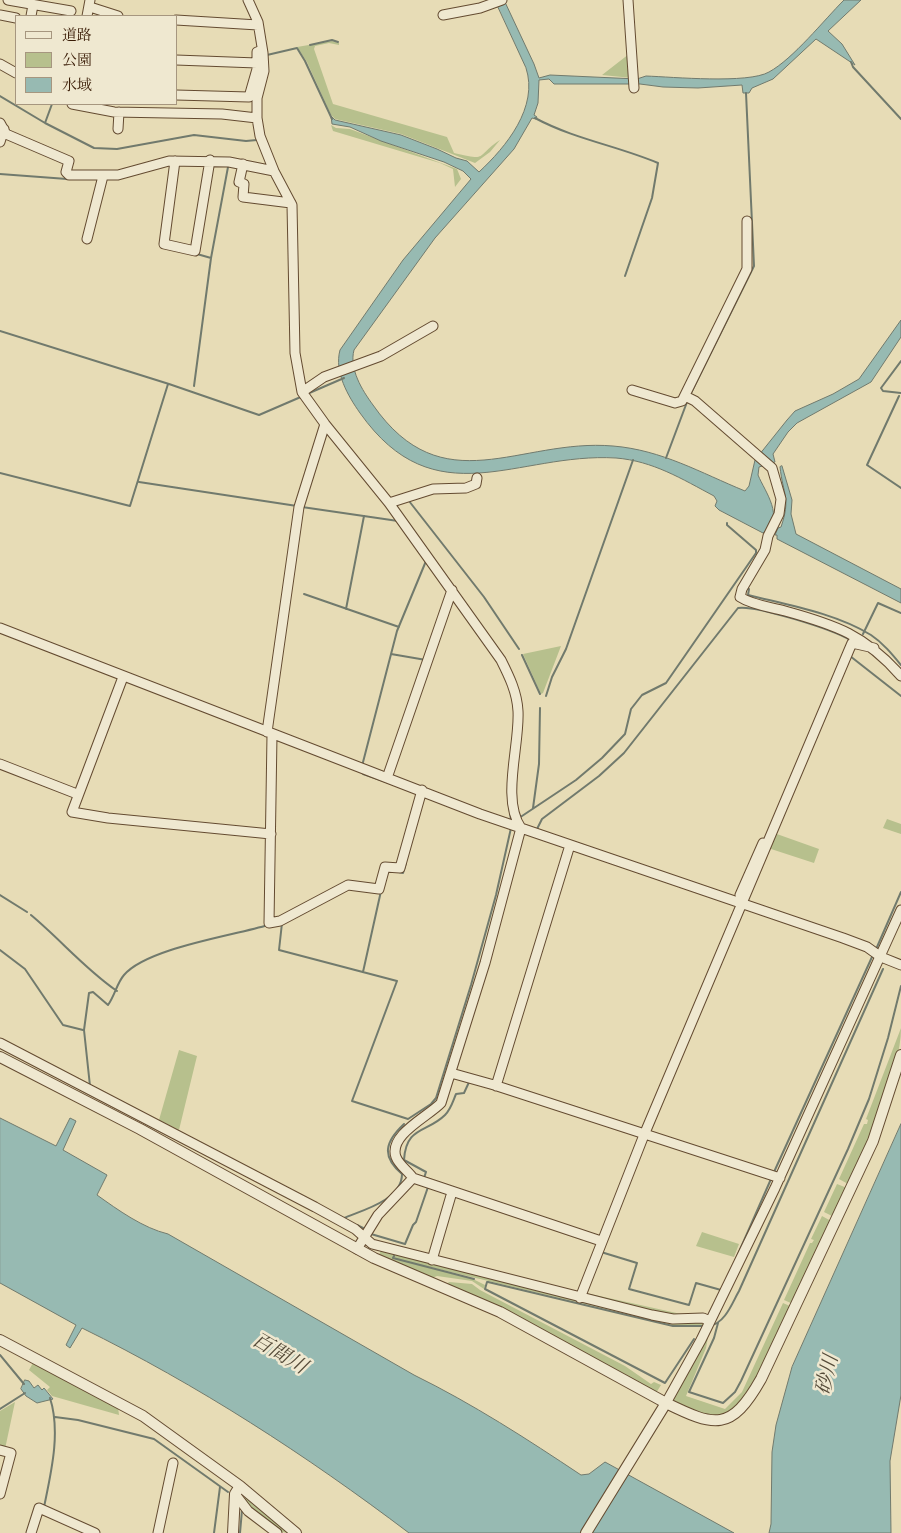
<!DOCTYPE html>
<meta charset="utf-8">
<style>
body{margin:0}
#map{position:relative;width:901px;height:1533px;overflow:hidden;background:#e7dcb6;font-family:"Old Standard TT","Noto Serif JP",serif}
canvas{display:block}
.legend{position:absolute;left:15px;top:15px;width:162px;height:90px;box-sizing:border-box;background:#efe8d0;border:1px solid #a6967f;margin:0;padding:6px 9px;list-style:none;font-size:15px;color:#391b05}
.legend li{display:flex;align-items:center;gap:10px;height:25px}
.legend b{width:25px;border:1px solid #a6967f}
</style>
<div id="map">
<canvas width="901" height="1533"></canvas>
<ul class="legend">
<li><b style="height:6px;background:#efe8d0"></b>道路</li>
<li><b style="height:14px;background:#b7c08d"></b>公園</li>
<li><b style="height:14px;background:#97bab2"></b>水域</li>
</ul>
</div>
<script>
const ctx = document.querySelector('canvas').getContext('2d');
ctx.lineJoin = 'round';
function paint(path, color) {
  ctx.fillStyle = color;
  ctx.fill(path, 'evenodd');
}
function stroke(path, color, width, dash) {
  ctx.strokeStyle = color;
  ctx.lineWidth = width;
  ctx.lineCap = dash ? 'butt' : 'round';
  ctx.setLineDash(dash || []);
  ctx.stroke(path);
}
function label(font, color, halo, rows, align = 'center') {
  ctx.font = font + ' "Old Standard TT","Noto Serif JP",serif';
  ctx.lineWidth = 5;
  ctx.setLineDash([]);
  ctx.textBaseline = 'middle';
  ctx.strokeStyle = halo;
  ctx.fillStyle = color;
  for (const [text, x, y, turn = 0] of rows) {
    ctx.save();
    ctx.translate(x, y);
    ctx.rotate((+turn || 0) * Math.PI / 180);
    ctx.textAlign = isNaN(turn) ? turn : align;
    if (halo) ctx.strokeText(text, 0, 0);
    ctx.fillText(text, 0, 0);
    ctx.restore();
  }
}
paint(new Path2D(`
 M 332,41 L 339,43 L 339,45 L 329,43 L 315,46 L 314,49 L 333,104 L 447,137 L 454,153 C 490,161 474,157 500,140 L 490,152 L 475,163 L 401,134 L 335,119 L 331,115 L 307,62 L 297,47 Z
 M 629,54 L 632,78 L 602,75 Z
 M 331,125 L 336,128 L 350,129 L 457,169 L 461,179 L 455,187 L 453,169 L 440,163 L 333,131 Z
 M 561,646 L 543,693 L 541,694 L 523,654 Z
 M 887,819 L 901,824 L 901,834 L 883,828 Z
 M 774,833 L 819,849 L 814,863 L 768,848 Z
 M 901,1028 C 901,1071 867,1145 848,1184 L 839,1179 L 864,1124 L 867,1124 L 868,1120 L 866,1119 Z
 M 179,1050 L 197,1056 L 179,1130 L 159,1120 Z
 M 837,1184 L 847,1188 L 834,1217 L 824,1212 Z
 M 822,1216 L 831,1221 L 793,1304 L 784,1300 L 810,1243 L 812,1243 L 814,1240 L 811,1239 Z
 M 702,1232 L 739,1244 L 734,1257 L 696,1246 Z
 M 381,1250 L 534,1288 L 704,1321 L 703,1325 L 673,1325 L 392,1258 L 473,1279 L 485,1285 L 484,1289 L 472,1281 L 437,1276 L 432,1278 L 379,1255 Z
 M 449,1282 L 472,1284 L 480,1290 L 625,1366 L 651,1384 L 654,1382 L 661,1385 L 656,1393 L 447,1284 Z
 M 586,1293 L 681,1314 L 678,1317 L 586,1296 Z
 M 783,1303 L 792,1307 C 779,1334 746,1420 711,1417 C 700,1416 686,1408 675,1404 L 672,1399 L 709,1332 L 706,1348 L 686,1396 L 725,1409 L 742,1392 Z
 M 34,1361 L 118,1407 L 119,1415 L 52,1396 L 47,1390 L 50,1387 L 29,1370 Z
 M 15,1402 L 5,1449 L 0,1448 L 0,1411 Z
 M 242,1498 L 248,1498 L 290,1533 C 271,1533 253,1513 242,1498 Z`), '#b7c08d');
const water = new Path2D(`
 M 495,0 L 504,0 L 534,64 L 539,78 L 550,75 L 637,79 L 646,76 C 673,77 748,84 769,72 C 793,59 824,20 844,0 L 861,0 L 828,31 L 842,44 L 855,65 L 816,39 L 773,79 L 752,88 L 749,93 L 743,93 L 742,85 L 698,88 L 663,87 L 640,84 L 554,84 L 549,79 L 539,80 L 538,103 L 534,115 L 537,117 L 536,119 L 532,118 L 514,149 L 435,238 L 354,350 C 349,369 362,390 373,405 C 443,505 519,438 613,446 C 662,450 701,473 745,491 L 749,486 L 755,460 L 787,420 L 795,411 L 833,394 L 859,379 L 901,320 L 901,337 L 871,382 L 797,423 L 788,432 L 773,454 L 775,462 L 759,467 L 758,475 C 765,492 786,518 763,533 L 719,510 L 715,506 L 717,501 L 714,496 C 682,479 653,461 616,458 C 517,452 435,519 360,413 C 348,396 334,372 340,350 L 403,260 L 471,179 L 463,171 L 444,162 L 381,141 L 350,127 L 332,124 L 331,116 L 335,120 L 401,135 L 437,149 L 456,158 L 467,161 L 479,172 C 506,147 539,107 526,68 Z
 M 782,466 L 792,500 L 791,514 L 796,534 L 901,589 L 901,603 L 777,539 L 777,535 L 775,535 L 778,528 L 781,527 C 791,498 783,495 780,467 Z
 M 0,1118 L 56,1146 L 70,1118 L 76,1121 L 63,1150 L 107,1175 L 97,1195 C 118,1210 143,1228 168,1234 L 414,1375 C 473,1404 527,1439 581,1475 L 589,1474 L 605,1462 L 734,1533 L 409,1533 C 306,1455 198,1385 82,1328 L 70,1348 L 66,1345 L 76,1325 L 0,1283 Z
 M 901,1124 L 901,1395 L 890,1461 L 891,1533 L 769,1533 L 771,1524 L 772,1452 L 776,1425 L 792,1367 Z
 M 25,1380 L 29,1381 L 34,1388 L 38,1385 L 42,1390 L 44,1388 L 53,1399 L 37,1403 L 26,1396 L 21,1389 Z`);
paint(water, '#97bab2');
stroke(water, '#717a6d', 1);
stroke(new Path2D(`
 M 310,45 L 332,40 L 338,42
 M 267,55 L 297,48 L 305,61 L 332,119
 M 851,62 L 853,67 L 901,119
 M 0,96 L 45,123 L 94,148 L 117,149 L 194,135 L 246,141 L 257,140
 M 535,118 C 574,139 618,146 658,163 L 652,198 L 625,276
 M 45,123 L 52,104
 M 0,174 L 67,179
 M 197,254 L 211,258
 M 0,331 L 169,384 L 259,415 L 303,396
 M 901,361 L 881,388 L 883,391 L 901,393
 M 194,386 L 211,258 L 228,167
 M 307,394 L 344,378
 M 690,395 L 754,266 L 746,93
 M 899,396 L 867,465 L 901,488
 M 666,458 L 687,402
 M 0,473 L 130,506 L 168,384
 M 139,482 L 297,506
 M 409,501 L 484,597 L 519,649
 M 302,507 L 398,521
 M 746,587 L 749,589 L 748,595 C 788,605 835,613 871,635 C 883,643 892,654 901,665
 M 304,594 L 399,627
 M 346,609 L 364,516
 M 863,634 L 878,603 L 901,613
 M 391,654 L 426,660
 M 522,655 L 540,694
 M 850,656 L 901,696
 M 546,696 L 552,677 L 566,649 L 633,460
 M 362,766 L 397,631 L 426,561
 M 363,774 L 392,784
 M 509,805 L 511,820
 M 533,808 L 539,764 L 540,708
 M 519,818 L 576,780 L 602,758 L 625,734 L 631,709 L 642,695 L 666,683 L 756,553 L 756,550 L 727,525 L 727,523
 M 537,829 L 542,819 L 599,776 L 624,753 L 738,608 C 756,605 834,630 850,640
 M 399,872 L 403,873 L 406,863
 M 0,895 L 27,912
 M 31,915 C 61,940 85,969 117,991
 M 282,923 L 279,950 L 397,981 L 352,1101 L 408,1119 L 431,1104 L 436,1098 L 471,985 L 496,895 L 511,828
 M 877,947 L 901,892
 M 0,950 L 25,969 L 63,1025 L 83,1030
 M 363,972 L 381,891
 M 90,1086 L 84,1030 L 89,993 L 93,992 L 108,1005 C 115,995 117,983 124,975 C 147,948 232,936 268,925
 M 774,1172 L 872,957
 M 424,1178 L 426,1172 L 404,1160 C 406,1126 427,1133 445,1115 C 451,1109 453,1101 456,1094 L 464,1093 L 470,1080
 M 344,1218 C 363,1210 402,1200 402,1174 C 381,1156 385,1142 404,1124
 M 357,1225 L 363,1228
 M 371,1234 L 405,1244 L 413,1225 L 416,1222 L 428,1187
 M 601,1252 L 637,1263 L 629,1289 L 689,1305 L 696,1283 L 721,1290
 M 394,1256 L 393,1258 L 474,1279
 M 735,1261 L 771,1179
 M 487,1282 L 485,1289 L 665,1383 L 694,1339
 M 488,1282 L 673,1326 L 703,1326
 M 718,1323 L 714,1338 L 689,1392 L 723,1403 L 735,1392 L 741,1381 L 848,1149 L 869,1099 L 888,1038 L 901,986
 M 710,1326 C 726,1322 732,1303 739,1291 L 883,969
 M 0,1355 L 24,1384
 M 0,1409 L 25,1393
 M 55,1417 L 78,1420 L 154,1439 L 228,1492
 M 44,1507 C 51,1473 61,1432 50,1398
 M 214,1533 L 220,1487
 M 240,1533 L 242,1510`), '#717a6d', 2);
const minor = new Path2D(`
 M 8,0 L 71,11
 M 248,0 L 258,22 L 263,53 L 264,71 L 257,98 L 257,118 L 260,136 L 274,171 L 292,205 L 295,353 L 302,392 L 325,424 L 389,503 L 501,660 C 509,676 517,692 518,711 C 520,745 501,799 521,828 L 485,963 L 441,1103 C 429,1116 388,1135 396,1157 C 399,1165 408,1171 413,1178 L 378,1215 L 357,1249
 M 628,0 L 634,88
 M 90,7 L 118,16
 M 0,15 L 16,18
 M 443,15 L 480,8 L 502,0
 M 31,16 L 33,5
 M 87,16 L 90,0
 M 176,20 L 258,25
 M 176,60 L 257,63
 M 0,64 L 16,73
 M 176,95 L 249,97 L 257,69 L 257,52 L 262,50
 M 72,104 L 114,112 L 222,114 L 257,118
 M 0,123 L 6,134 L 69,161 L 66,172 L 69,175 L 118,175 L 169,161 L 229,162 L 274,171
 M 118,129 L 119,112
 M 0,142 L 4,129
 M 175,161 L 164,244 L 195,251 L 210,160
 M 243,164 L 239,182 L 244,184 L 243,197 L 291,203
 M 87,239 L 103,176
 M 632,390 L 675,403 L 682,401 L 747,269 L 747,221
 M 302,392 L 324,377 L 381,356 L 433,326
 M 685,396 L 695,401 L 772,468 L 781,499 L 779,514 L 768,536 L 765,550 L 742,589 L 740,597 C 752,605 771,607 785,611 C 836,625 865,635 901,676
 M 389,503 L 433,489 L 466,488 L 476,484 L 477,478
 M 0,628 L 480,814 L 843,938 L 867,947 L 881,957 L 901,965
 M 123,677 L 72,812 L 108,818 L 271,834
 M 267,732 L 299,507 L 325,424
 M 272,735 L 269,923 L 280,921 L 348,885 L 379,889 L 385,867 L 400,868 L 422,790
 M 0,764 L 77,794
 M 387,778 L 452,590
 M 740,895 L 763,843
 M 0,1043 L 315,1207 L 355,1229 L 372,1244 L 652,1315 L 673,1319 L 703,1318 L 710,1321
 M 451,1073 L 494,1085 L 780,1178
 M 496,1086 L 570,845
 M 413,1178 L 598,1240
 M 432,1260 L 452,1192
 M 580,1298 L 644,1135 L 849,650 L 852,643 L 874,648
 M 666,1403 L 701,1340 L 775,1188 L 901,910
 M 0,1450 L 11,1453 L 0,1494
 M 235,1494 L 248,1511 L 277,1533
 M 31,1533 L 39,1508 L 95,1533
 M 158,1533 L 173,1463`);
const tertiary = new Path2D(`
 M 0,1057 L 140,1129 L 374,1258 L 500,1312 L 666,1403 C 715,1427 731,1432 761,1379 L 873,1141 L 901,1055
 M 0,1340 L 143,1416 L 240,1486 L 296,1533
 M 233,1533 L 235,1494 L 240,1486
 M 586,1533 L 666,1403`);
stroke(minor, '#644b31', 11);
stroke(tertiary, '#644b31', 12);
stroke(minor, '#efe8d0', 9);
stroke(tertiary, '#efe8d0', 10);
label('italic 20px', '#554b39', '#efe8d0', [
 ["百間川",279,1354,31],
 ["砂川",828,1375,-77]
]);
</script>
